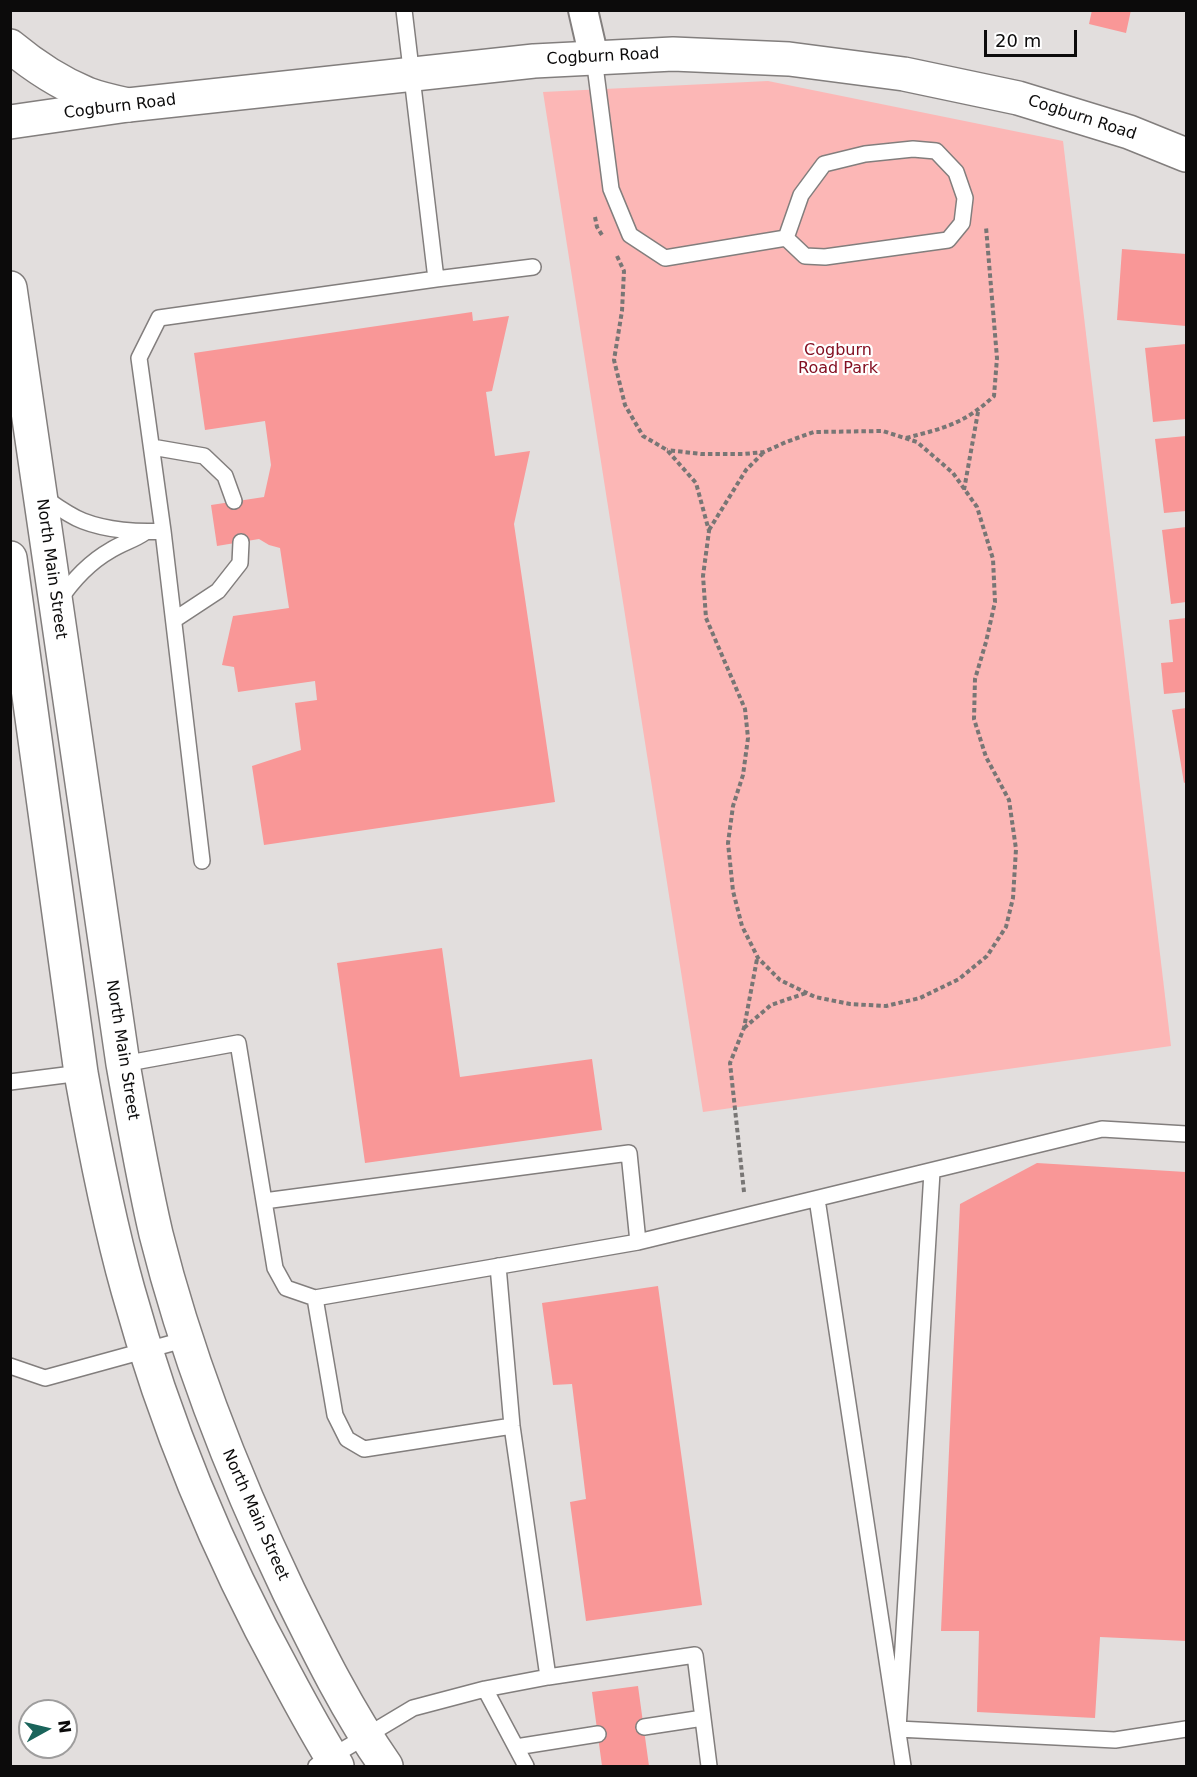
<!DOCTYPE html>
<style>
body{margin:0}
#map{position:relative;width:1197px;height:1777px;overflow:hidden;background:#e2dedd;font-family:"DejaVu Sans",sans-serif}
canvas{display:block}
.frame{position:absolute;inset:0;border:12px solid #0c0b0b;pointer-events:none}
.north{position:absolute;left:18px;top:1699px;width:60px;height:60px;box-sizing:border-box;background:#fff;border:2px solid #9e9d9d;border-radius:50%;rotate:82deg;font-size:16px;font-weight:700;line-height:24px;text-align:center;color:#0c0b0b}
.north::after{content:'';display:block;margin:auto;width:21px;height:27px;background:#1a645b;clip-path:polygon(50% 0,100% 100%,50% 72%,0 100%)}
.scale{position:absolute;left:984px;top:30px;width:93px;height:27px;box-sizing:border-box;border:3px solid #0c0b0b;border-top:0;padding-left:8px;font-size:18px;line-height:21px;white-space:nowrap;color:#0c0b0b;-webkit-text-stroke:4px #fff;paint-order:stroke}
</style>
<div id="map">
<canvas width="1197" height="1777"></canvas>
<div class="frame"></div>
<div class="north">N</div>
<div class="scale">20 m</div>
</div>
<script>
const ctx = document.querySelector('canvas').getContext('2d');
ctx.lineJoin = 'round';
function paint(path, color) {
  ctx.fillStyle = color;
  ctx.fill(path, 'evenodd');
}
function stroke(path, color, width, dash) {
  ctx.strokeStyle = color;
  ctx.lineWidth = width;
  ctx.lineCap = dash ? 'butt' : 'round';
  ctx.setLineDash(dash || []);
  ctx.stroke(path);
}
function label(font, color, halo, rows, align = 'center') {
  ctx.font = font + ' "DejaVu Sans",sans-serif';
  ctx.lineWidth = 4.5;
  ctx.setLineDash([]);
  ctx.textBaseline = 'middle';
  ctx.strokeStyle = halo;
  ctx.fillStyle = color;
  for (const [text, x, y, turn = 0] of rows) {
    ctx.save();
    ctx.translate(x, y);
    ctx.rotate((+turn || 0) * Math.PI / 180);
    ctx.textAlign = isNaN(turn) ? turn : align;
    if (halo) ctx.strokeText(text, 0, 0);
    ctx.fillText(text, 0, 0);
    ctx.restore();
  }
}
paint(new Path2D(`
 M 768,81 L 1063,141 L 1171,1046 L 703,1112 L 543,92 Z`), '#fcb7b6');
paint(new Path2D(`
 M 1092,10 L 1131,10 L 1126,33 L 1089,24 Z
 M 1122,249 L 1186,254 L 1186,326 L 1117,320 Z
 M 472,312 L 473,321 L 509,316 L 492,391 L 486,392 L 495,456 L 530,451 L 514,524 L 555,802 L 264,845 L 252,766 L 301,750 L 295,703 L 317,700 L 315,681 L 238,692 L 234,667 L 222,665 L 233,616 L 289,608 L 280,548 L 269,545 L 259,539 L 217,546 L 211,505 L 264,497 L 271,465 L 265,421 L 205,430 L 194,353 Z
 M 1186,344 L 1186,419 L 1153,422 L 1145,348 Z
 M 1186,436 L 1186,511 L 1164,513 L 1155,439 Z
 M 1186,527 L 1186,602 L 1171,604 L 1162,530 Z
 M 1186,618 L 1186,692 L 1164,694 L 1161,663 L 1173,662 L 1169,620 Z
 M 1186,708 L 1186,782 L 1184,783 L 1172,710 Z
 M 442,948 L 460,1077 L 592,1059 L 602,1130 L 365,1163 L 337,963 Z
 M 1037,1163 L 1186,1172 L 1186,1641 L 1100,1637 L 1095,1718 L 977,1712 L 979,1631 L 941,1631 L 960,1204 Z
 M 658,1286 L 702,1605 L 586,1621 L 570,1502 L 586,1499 L 572,1384 L 553,1385 L 542,1303 Z
 M 638,1686 L 649,1766 L 602,1766 L 592,1692 Z`), '#f99797');
const service = new Path2D(`
 M 594,58 L 611,189 L 630,235 L 665,258 L 786,238 L 805,256 L 825,257 L 948,240 L 962,223 L 965,198 L 956,172 L 936,151 L 913,149 L 865,154 L 824,164 L 801,195 L 786,238
 M 436,279 L 533,267
 M 152,447 L 204,456 L 225,476 L 234,501
 M 42,496 C 55,505 68,515 83,521 C 106,530 139,533 163,531 L 202,861
 M 163,531 L 139,358 L 159,318 L 436,279 L 404,10
 M 58,602 C 72,581 88,563 111,550 C 122,543 134,540 144,533
 M 174,620 L 218,591 L 240,563 L 241,542
 M 123,1064 L 238,1043 L 275,1268 L 286,1288 L 315,1298 L 638,1242 L 1102,1129 L 1186,1134
 M 10,1082 L 81,1073
 M 932,1172 L 898,1729 L 1115,1740 L 1186,1729
 M 817,1199 L 903,1766
 M 264,1201 L 629,1153 L 638,1242
 M 498,1266 L 512,1426 L 548,1677
 M 315,1298 L 335,1415 L 347,1439 L 364,1449 L 512,1426
 M 10,1366 L 45,1378 L 187,1339
 M 485,1689 L 526,1766
 M 644,1727 L 703,1718
 M 516,1747 L 598,1734
 M 316,1766 L 413,1708 L 485,1689 L 548,1677 L 695,1655 L 709,1766`);
const minor = new Path2D(`
 M 583,10 L 594,58`);
const tertiary = new Path2D(`
 M 10,122 L 128,105 L 534,61 L 673,54 L 789,59 L 904,74 L 1018,98 L 1129,132 L 1186,155`);
const primary = new Path2D(`
 M 10,46 C 34,66 58,82 87,94 C 100,99 114,102 128,105
 M 10,288 L 123,1064 C 133,1121 143,1178 156,1234 C 187,1358 234,1477 289,1592 C 318,1651 348,1712 386,1766
 M 10,558 L 81,1073 C 94,1146 108,1219 128,1290 C 165,1424 219,1554 286,1676 C 302,1706 319,1737 337,1766`);
stroke(service, '#827e7d', 18);
stroke(minor, '#827e7d', 32);
stroke(tertiary, '#827e7d', 36);
stroke(primary, '#827e7d', 36);
stroke(new Path2D(`
 M 595,217 L 597,227 L 602,235
 M 617,256 L 624,271 L 622,311 L 614,360 L 625,405 L 643,436 L 667,450 L 696,483 L 709,531 L 703,576 L 706,618 L 745,709 L 748,738 L 743,775 L 733,806 L 728,843 L 733,891 L 742,926 L 758,958 L 780,980 L 815,997 L 850,1004 L 886,1006 L 920,998 L 959,979 L 987,956 L 1006,927 L 1013,898 L 1016,849 L 1009,800 L 986,757 L 974,719 L 975,679 L 986,642 L 995,602 L 993,559 L 977,507 L 953,473 L 917,442 L 883,431 L 814,432 L 786,442 L 764,452 L 744,454 L 701,454 L 667,450
 M 906,438 C 944,428 964,424 994,396 L 997,358 L 986,227
 M 964,490 L 978,412
 M 709,530 L 746,470 L 763,453
 M 744,1028 L 771,1005 L 806,993
 M 744,1192 L 730,1063 L 744,1028 L 757,959`), '#787675', 4, [4.5, 3]);
stroke(service, '#fff', 15);
stroke(minor, '#fff', 28);
stroke(tertiary, '#fff', 33);
stroke(primary, '#fff', 33);
label('16px', '#0c0b0b', '#fff', [
 ["Cogburn Road",603,57,-3],
 ["Cogburn Road",120,107,-7],
 ["Cogburn Road",1082,118,18],
 ["North Main Street",51,569,82],
 ["North Main Street",122,1050,81],
 ["North Main Street",255,1515,66]
]);
label('16px', '#841022', '#fff', [
 ["Cogburn",838,351],
 ["Road Park",838,369]
]);
</script>
